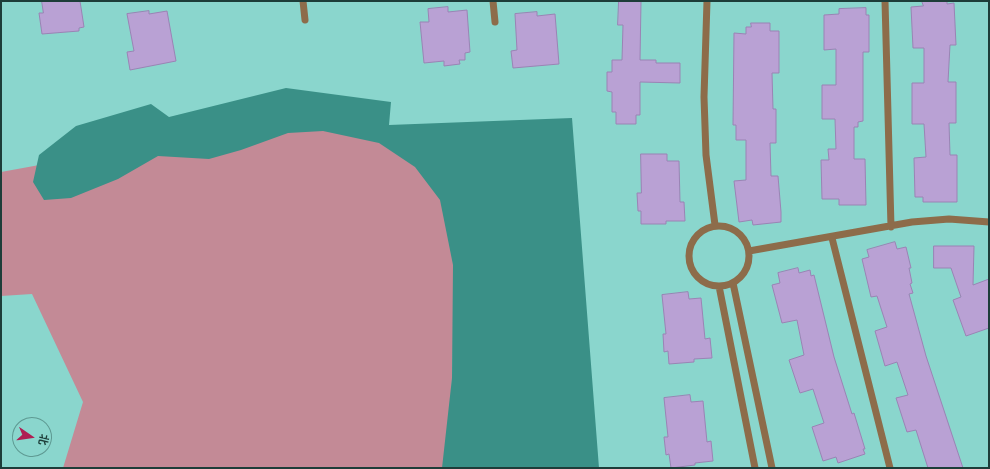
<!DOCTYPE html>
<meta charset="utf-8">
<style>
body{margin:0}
#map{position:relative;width:990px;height:469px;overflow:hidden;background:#8ad6cd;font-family:Karla,"Noto Sans SC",sans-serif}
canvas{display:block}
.frame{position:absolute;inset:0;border:2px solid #1d3d39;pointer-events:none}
.north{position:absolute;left:12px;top:417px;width:40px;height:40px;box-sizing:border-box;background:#8ad6cd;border:1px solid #5e9992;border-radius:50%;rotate:103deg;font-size:11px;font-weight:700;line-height:16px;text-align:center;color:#1d3d39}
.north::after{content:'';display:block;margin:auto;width:14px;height:18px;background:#af1e53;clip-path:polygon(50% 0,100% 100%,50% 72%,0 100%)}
</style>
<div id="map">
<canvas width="990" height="469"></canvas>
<div class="frame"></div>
<div class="north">北</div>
</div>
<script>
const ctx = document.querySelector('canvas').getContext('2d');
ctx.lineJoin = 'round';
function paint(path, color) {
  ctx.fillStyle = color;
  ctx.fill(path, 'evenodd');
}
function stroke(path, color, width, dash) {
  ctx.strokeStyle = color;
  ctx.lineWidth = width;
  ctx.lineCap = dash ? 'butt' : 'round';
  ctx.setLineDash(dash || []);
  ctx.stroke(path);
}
paint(new Path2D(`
 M 269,123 L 359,128 L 434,176 L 457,229 L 449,468 L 63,468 L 83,402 L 32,294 L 1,296 L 1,172 Z`), '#c38a96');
paint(new Path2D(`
 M 286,88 L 391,102 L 389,125 L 572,118 L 599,468 L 442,468 L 452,378 L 453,265 L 440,200 L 415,167 L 379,143 L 323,131 L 288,133 L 241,150 L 209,159 L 158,156 L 118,179 L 71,198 L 44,200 L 33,182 L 39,155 L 76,126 L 151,104 L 169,117 Z`), '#3a9087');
const building = new Path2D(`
 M 42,1 L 80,1 L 84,27 L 79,28 L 79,31 L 42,34 L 39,13 L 43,13 Z
 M 619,1 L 641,1 L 640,60 L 656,60 L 656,63 L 680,63 L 680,83 L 640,82 L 640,115 L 636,115 L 636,124 L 616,124 L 616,112 L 612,112 L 612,92 L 607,91 L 607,72 L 612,72 L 612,60 L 622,60 L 623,25 L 618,25 Z
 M 922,1 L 947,1 L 947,4 L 954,3 L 956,45 L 950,45 L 948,82 L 956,82 L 956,123 L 949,123 L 950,155 L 957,155 L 957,202 L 923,202 L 923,197 L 915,197 L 914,158 L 926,157 L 924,124 L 912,124 L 912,83 L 924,83 L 924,48 L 913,48 L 911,7 L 923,6 Z
 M 448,7 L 448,12 L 467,10 L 470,52 L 465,53 L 465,60 L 459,60 L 460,64 L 444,66 L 444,61 L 424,63 L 420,22 L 429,22 L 428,9 Z
 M 866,8 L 866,15 L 869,15 L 869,52 L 863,52 L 863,121 L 858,122 L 858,127 L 854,127 L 854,159 L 865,159 L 866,205 L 839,205 L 839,199 L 822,199 L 821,160 L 829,160 L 828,149 L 836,149 L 835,119 L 822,119 L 822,85 L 836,85 L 836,49 L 824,50 L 824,15 L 839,14 L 839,9 Z
 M 149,11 L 149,14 L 167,11 L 176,61 L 130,70 L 127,52 L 134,51 L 127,14 Z
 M 537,12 L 537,16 L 555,14 L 559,64 L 513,68 L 511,51 L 517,50 L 515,14 Z
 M 751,23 L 770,23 L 770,31 L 779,31 L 779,73 L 772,73 L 773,109 L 776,109 L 776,143 L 770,143 L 771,176 L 778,176 L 781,212 L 781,222 L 753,225 L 752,220 L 739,222 L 734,181 L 746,180 L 746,140 L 736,140 L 736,125 L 733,125 L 734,33 L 746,34 L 746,27 L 751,27 Z
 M 641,154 L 667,154 L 667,161 L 679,161 L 680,202 L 684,202 L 685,221 L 666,221 L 666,224 L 641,224 L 641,211 L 638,211 L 637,193 L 641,193 Z
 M 895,242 L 897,249 L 906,247 L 911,268 L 909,268 L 912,283 L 910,284 L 913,293 L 909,294 L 926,356 L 963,468 L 928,468 L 916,430 L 907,432 L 896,398 L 908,395 L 897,362 L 885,366 L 875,331 L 887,327 L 877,296 L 871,297 L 862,259 L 869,257 L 867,250 Z
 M 934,246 L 974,246 L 973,285 L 989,279 L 989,328 L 966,336 L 953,300 L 961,297 L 951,268 L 934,268 Z
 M 798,268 L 799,273 L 810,270 L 811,276 L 814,275 L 834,357 L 852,414 L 854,413 L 865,449 L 863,449 L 865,454 L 838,463 L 836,457 L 823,461 L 812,427 L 824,423 L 813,389 L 800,393 L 789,360 L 804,355 L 797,320 L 782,323 L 772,285 L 780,283 L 778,273 Z
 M 688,292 L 689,299 L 701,298 L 705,339 L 710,338 L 712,358 L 694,359 L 694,362 L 669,364 L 668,351 L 664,352 L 663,334 L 666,334 L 662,295 Z
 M 690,395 L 691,402 L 703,401 L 707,442 L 711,441 L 713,461 L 695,463 L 695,465 L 671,468 L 669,454 L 666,455 L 664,437 L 668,437 L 664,398 Z`);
paint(building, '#b9a1d4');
stroke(building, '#9a83b4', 1);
stroke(new Path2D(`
 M 303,1 L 305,20
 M 493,1 L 495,22
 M 707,1 L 704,97 L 706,155 L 715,225
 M 885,1 L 891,227
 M689 256a30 30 0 1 1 60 0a30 30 0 1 1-60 0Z
 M 832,238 L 890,468
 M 749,251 L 912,222 L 949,219 L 989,222
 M 733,283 L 772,468
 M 719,286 L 755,468`), '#8d6c4a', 7);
</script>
